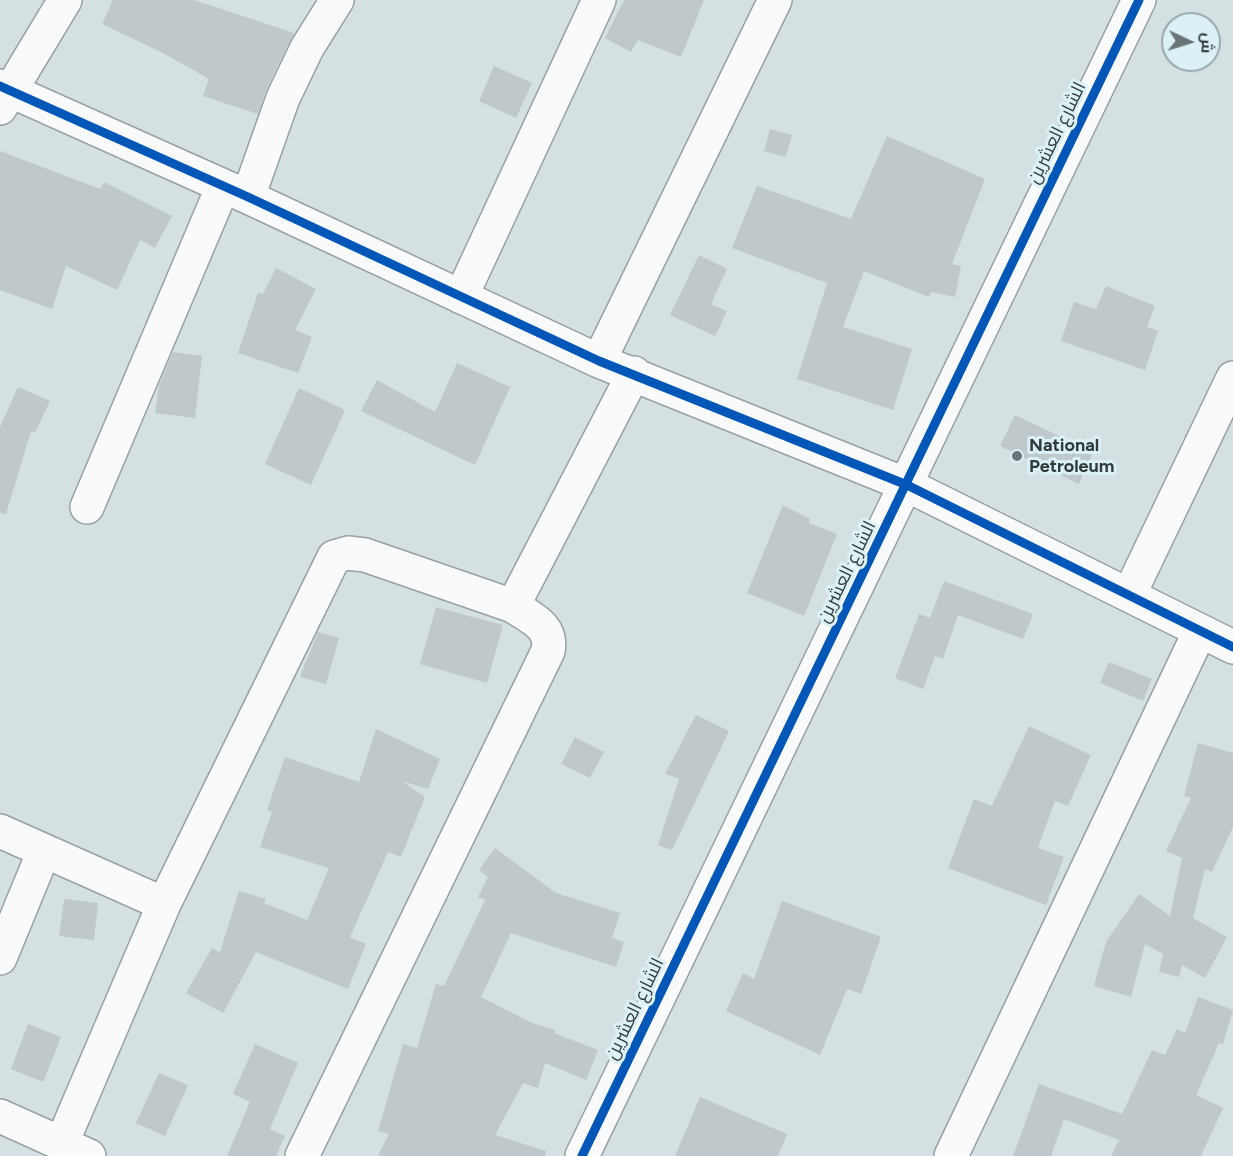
<!DOCTYPE html>
<meta charset="utf-8">
<style>
body{margin:0}
#map{position:relative;width:1233px;height:1156px;overflow:hidden;background:#d5e0e3;font-family:Figtree,Cairo,sans-serif}
canvas{display:block}
.north{position:absolute;left:1161px;top:12px;width:60px;height:60px;box-sizing:border-box;background:#dcf1f6;border:2px solid #98a8ac;border-radius:50%;rotate:94deg;font-size:16px;font-weight:700;line-height:24px;text-align:center;color:#323a3c}
.north::after{content:'';display:block;margin:auto;width:21px;height:27px;background:#6b7476;clip-path:polygon(50% 0,100% 100%,50% 72%,0 100%)}
</style>
<div id="map">
<canvas width="1233" height="1156"></canvas>
<div class="north">ش</div>
</div>
<script>
const ctx = document.querySelector('canvas').getContext('2d');
ctx.lineJoin = 'round';
function paint(path, color) {
  ctx.fillStyle = color;
  ctx.fill(path, 'evenodd');
}
function stroke(path, color, width, dash) {
  ctx.strokeStyle = color;
  ctx.lineWidth = width;
  ctx.lineCap = dash ? 'butt' : 'round';
  ctx.setLineDash(dash || []);
  ctx.stroke(path);
}
function label(font, color, halo, rows, align = 'center') {
  ctx.font = font + ' Figtree,Cairo,sans-serif';
  ctx.lineWidth = 6;
  ctx.setLineDash([]);
  ctx.textBaseline = 'middle';
  ctx.strokeStyle = halo;
  ctx.fillStyle = color;
  for (const [text, x, y, turn = 0] of rows) {
    ctx.save();
    ctx.translate(x, y);
    ctx.rotate((+turn || 0) * Math.PI / 180);
    ctx.textAlign = isNaN(turn) ? turn : align;
    if (halo) ctx.strokeText(text, 0, 0);
    ctx.fillText(text, 0, 0);
    ctx.restore();
  }
}
paint(new Path2D(`
 M 113,0 L 194,0 L 294,33 L 266,90 L 258,114 L 203,96 L 209,79 L 163,53 L 102,24 Z
 M 624,0 L 704,0 L 681,57 L 638,40 L 631,52 L 605,38 Z
 M 494,66 L 532,83 L 516,118 L 479,101 Z
 M 770,129 L 792,135 L 786,157 L 764,151 Z
 M 887,136 L 985,179 L 952,264 L 961,266 L 955,297 L 931,292 L 929,297 L 864,271 L 843,327 L 912,349 L 893,410 L 797,379 L 827,283 L 732,248 L 757,186 L 851,219 Z
 M 0,151 L 100,189 L 104,182 L 172,216 L 155,248 L 140,240 L 117,290 L 66,266 L 52,309 L 0,290 Z
 M 699,255 L 727,269 L 711,304 L 727,311 L 715,336 L 670,315 Z
 M 276,268 L 316,289 L 295,330 L 312,337 L 298,373 L 238,353 L 258,293 L 263,294 Z
 M 1106,286 L 1155,306 L 1147,327 L 1158,331 L 1145,370 L 1061,341 L 1074,302 L 1096,309 Z
 M 173,352 L 202,356 L 195,418 L 155,413 L 159,385 Z
 M 457,363 L 510,387 L 475,465 L 361,411 L 377,380 L 435,412 Z
 M 18,387 L 50,401 L 35,433 L 31,431 L 6,514 L 0,513 L 0,427 Z
 M 299,388 L 345,410 L 311,485 L 265,464 Z
 M 1015,415 L 1093,452 L 1079,484 L 1000,446 Z
 M 783,505 L 810,519 L 809,523 L 837,534 L 804,616 L 747,593 Z
 M 944,581 L 1033,614 L 1023,639 L 958,615 L 943,659 L 935,656 L 923,689 L 895,678 L 919,614 L 930,618 Z
 M 436,607 L 503,625 L 487,683 L 420,664 Z
 M 318,632 L 339,638 L 326,684 L 300,677 Z
 M 1109,662 L 1152,679 L 1143,701 L 1100,683 Z
 M 696,715 L 729,731 L 672,850 L 658,845 L 679,779 L 665,774 Z
 M 1029,726 L 1091,755 L 1068,806 L 1055,801 L 1038,848 L 1064,857 L 1046,905 L 948,868 L 974,799 L 992,806 Z
 M 376,729 L 440,759 L 428,789 L 402,781 L 425,797 L 401,857 L 388,852 L 350,937 L 366,944 L 348,989 L 256,952 L 223,1013 L 186,993 L 212,948 L 220,952 L 239,891 L 266,899 L 264,903 L 307,920 L 329,868 L 260,847 L 272,812 L 267,810 L 285,757 L 359,782 Z
 M 575,737 L 604,752 L 590,778 L 561,764 Z
 M 1198,743 L 1233,753 L 1233,827 L 1212,872 L 1205,869 L 1193,918 L 1227,937 L 1205,978 L 1182,965 L 1179,977 L 1159,972 L 1163,954 L 1145,944 L 1131,997 L 1094,986 L 1106,942 L 1139,894 L 1170,916 L 1182,858 L 1166,851 L 1191,798 L 1184,796 Z
 M 495,848 L 556,893 L 620,913 L 612,938 L 624,942 L 616,967 L 511,933 L 481,997 L 532,1023 L 555,1030 L 554,1033 L 598,1050 L 586,1080 L 545,1063 L 538,1088 L 523,1083 L 495,1135 L 546,1151 L 545,1156 L 378,1156 L 389,1134 L 378,1131 L 403,1044 L 417,1048 L 436,984 L 444,986 L 485,900 L 478,897 L 488,877 L 479,870 Z
 M 64,899 L 98,903 L 94,940 L 59,936 Z
 M 782,901 L 881,937 L 861,994 L 847,989 L 820,1055 L 726,1011 L 743,973 L 754,979 Z
 M 1198,997 L 1233,1010 L 1223,1044 L 1219,1043 L 1196,1095 L 1223,1108 L 1201,1156 L 1111,1156 L 1119,1140 L 1064,1119 L 1051,1156 L 1013,1156 L 1039,1084 L 1122,1114 L 1152,1050 L 1165,1055 L 1177,1029 L 1185,1033 Z
 M 28,1024 L 61,1037 L 43,1082 L 11,1069 Z
 M 255,1044 L 298,1063 L 270,1129 L 285,1136 L 276,1156 L 227,1156 L 250,1102 L 233,1094 Z
 M 159,1073 L 188,1085 L 165,1136 L 136,1123 Z
 M 700,1097 L 787,1134 L 778,1156 L 675,1156 Z`), '#bfc8cb');
const minor = new Path2D(`
 M 0,86 L 248,197 L 599,361 L 907,485 L 1233,647
 M 0,108 L 65,0
 M 248,197 L 283,98 L 307,48 L 337,0
 M 461,297 L 599,0
 M 599,361 L 775,0
 M 87,507 L 223,186
 M 1129,595 L 1233,378
 M 0,831 L 164,904
 M 0,958 L 44,851
 M 0,1116 L 89,1156
 M 61,1145 L 164,904 L 334,557 L 348,553 L 365,555 L 513,606
 M 302,1156 L 548,651 C 553,626 531,618 513,606 L 634,373
 M 951,1156 L 1200,631`);
const tertiary = new Path2D(`
 M 582,1156 L 1139,0`);
stroke(minor, '#98a0a3', 36);
stroke(tertiary, '#98a0a3', 36);
stroke(minor, '#f9fafb', 33);
stroke(tertiary, '#f9fafb', 33);
stroke(new Path2D(`
 M 0,86 L 248,197 L 599,361 L 907,485 L 1233,647
 M 582,1156 L 1139,0`), '#0057b8', 9);
for (const [x, y, r, color] of [
 [1017,456,6,"#6b7476"]
]) {
  const dot = new Path2D();
  dot.arc(x, y, r, 0, 2 * Math.PI);
  ctx.fillStyle = color;
  ctx.fill(dot);
  stroke(dot, '#dcf1f6', 2);
}
label('18px', '#323a3c', '#dcf1f6', [
 ["الشارع العشرين",1057,133,-64],
 ["الشارع العشرين",847,572,-64],
 ["الشارع العشرين",635,1009,-64]
]);
label('bold 18px', '#323a3c', '#dcf1f6', [
 ["National",1029,446],
 ["Petroleum",1029,467]
], 'left');
</script>
